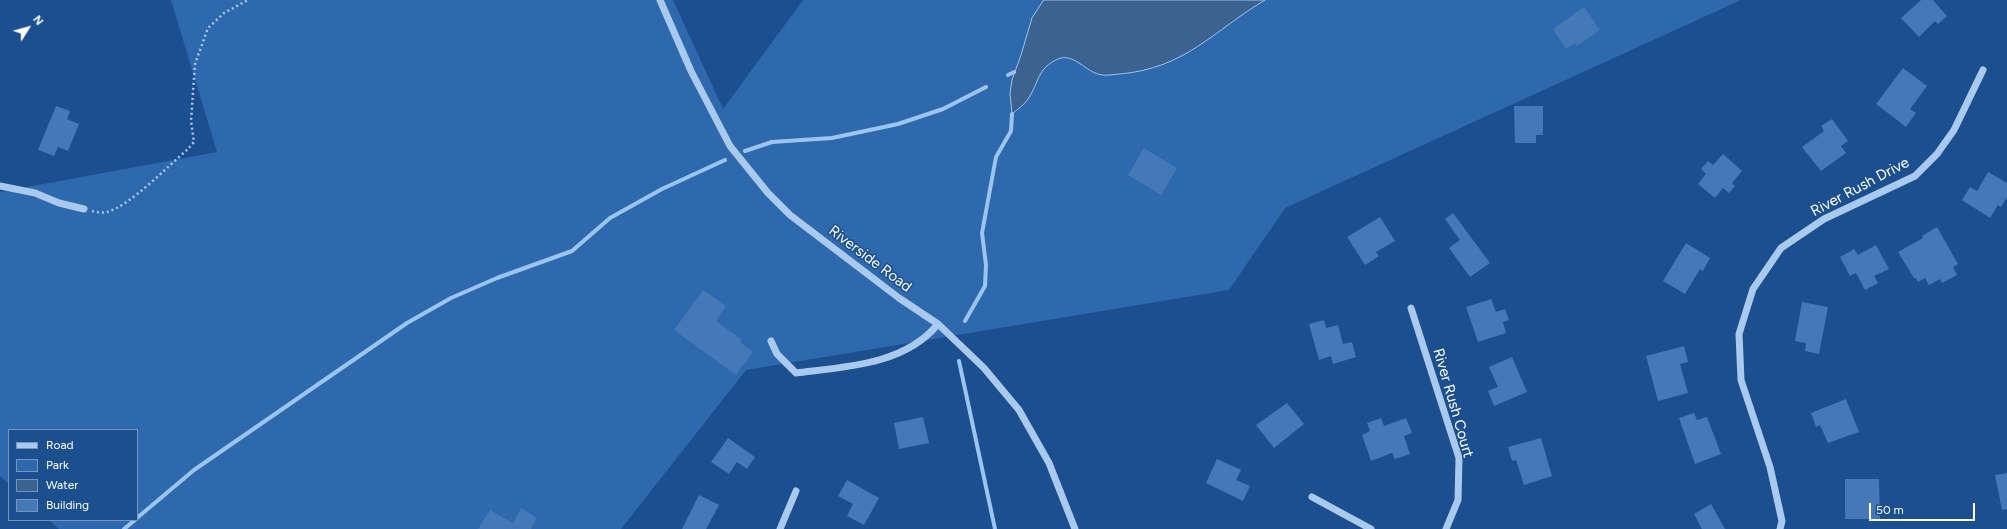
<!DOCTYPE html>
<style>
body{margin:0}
#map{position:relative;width:2007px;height:529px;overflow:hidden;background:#1b4f8f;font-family:Figtree,sans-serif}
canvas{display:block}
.legend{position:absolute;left:8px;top:429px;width:130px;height:92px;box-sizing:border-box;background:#1b4f8f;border:1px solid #7695bc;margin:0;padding:5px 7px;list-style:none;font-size:12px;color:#fff}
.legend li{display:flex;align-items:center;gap:8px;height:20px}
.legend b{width:20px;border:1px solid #7695bc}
.north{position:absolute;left:8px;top:8px;width:40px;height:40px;-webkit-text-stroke:3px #1b4f8f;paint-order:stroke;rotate:53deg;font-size:11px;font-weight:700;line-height:16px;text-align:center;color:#fff}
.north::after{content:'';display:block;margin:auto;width:14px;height:18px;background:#fff;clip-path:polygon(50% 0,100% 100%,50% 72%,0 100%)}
.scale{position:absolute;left:1869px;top:503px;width:106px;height:18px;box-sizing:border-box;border:2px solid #fff;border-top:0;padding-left:5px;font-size:12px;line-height:14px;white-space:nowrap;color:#fff;-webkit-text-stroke:3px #1b4f8f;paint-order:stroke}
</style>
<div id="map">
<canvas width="2007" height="529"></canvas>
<ul class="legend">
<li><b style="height:5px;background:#a9c9ee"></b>Road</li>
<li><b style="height:11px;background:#2e69ad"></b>Park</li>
<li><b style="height:11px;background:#3c6290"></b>Water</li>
<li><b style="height:11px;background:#4478b7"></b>Building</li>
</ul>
<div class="north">N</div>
<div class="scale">50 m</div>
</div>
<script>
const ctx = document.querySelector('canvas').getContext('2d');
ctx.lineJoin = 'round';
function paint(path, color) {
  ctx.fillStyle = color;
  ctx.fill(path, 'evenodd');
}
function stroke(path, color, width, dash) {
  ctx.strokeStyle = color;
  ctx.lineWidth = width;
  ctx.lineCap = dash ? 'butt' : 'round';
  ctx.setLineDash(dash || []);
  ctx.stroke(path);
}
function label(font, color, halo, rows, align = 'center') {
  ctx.font = font + ' Figtree,sans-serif';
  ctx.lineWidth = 3;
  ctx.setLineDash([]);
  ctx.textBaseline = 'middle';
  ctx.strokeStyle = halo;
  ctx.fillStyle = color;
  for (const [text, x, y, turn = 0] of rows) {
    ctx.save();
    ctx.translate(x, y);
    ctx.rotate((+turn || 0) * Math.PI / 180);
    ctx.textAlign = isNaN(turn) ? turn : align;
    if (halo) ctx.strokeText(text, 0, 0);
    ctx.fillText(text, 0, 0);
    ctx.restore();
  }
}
paint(new Path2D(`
 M 171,0 L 673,0 L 723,109 L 803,0 L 1741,0 L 1285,208 L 1229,290 L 746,370 L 621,529 L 59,529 L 49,520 L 137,520 L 137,430 L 9,430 L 9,484 L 0,476 L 0,192 L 217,152 Z`), '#2e69ad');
const water = new Path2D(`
 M 1044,0 L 1265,0 C 1213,31 1186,68 1120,74 C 1115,74 1107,76 1102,75 C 1086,73 1074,52 1058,59 C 1037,68 1039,83 1028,99 C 1024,105 1018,109 1012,114 L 1010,93 L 1012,80 L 1021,55 L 1032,18 Z`);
paint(water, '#3c6290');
stroke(water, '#9cc4f0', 1);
stroke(new Path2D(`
 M 1008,75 L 1014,72
 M 745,151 L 772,142 L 832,138 L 898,124 L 943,109 L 986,87
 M 965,321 L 985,286 L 986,265 L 982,233 L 996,157 L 1011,131 L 1012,114
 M 959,361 L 995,529
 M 137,518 L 194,470 L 407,323 L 451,298 L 497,278 L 572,251 L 610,218 L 662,189 L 725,160
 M 124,529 L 135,520`), '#9cc4f0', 4);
paint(new Path2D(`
 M 1921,0 L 1933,0 L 1947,16 L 1938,24 L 1935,21 L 1919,37 L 1901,18 Z
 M 1584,7 L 1600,30 L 1577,46 L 1575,43 L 1566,49 L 1553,29 Z
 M 1903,68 L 1927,86 L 1910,109 L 1916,113 L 1906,127 L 1876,104 Z
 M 56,106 L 70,111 L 67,119 L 79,124 L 68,151 L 58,147 L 54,156 L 38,150 Z
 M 1514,106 L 1543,106 L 1543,135 L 1536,135 L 1536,143 L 1515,143 Z
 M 1832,119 L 1848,141 L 1841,146 L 1846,153 L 1821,171 L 1802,147 L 1824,131 L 1821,126 Z
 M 1144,148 L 1177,168 L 1161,195 L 1128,175 Z
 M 1723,154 L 1742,171 L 1732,183 L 1735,186 L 1729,193 L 1723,188 L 1715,198 L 1698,184 L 1706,174 L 1701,169 L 1708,161 L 1713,165 Z
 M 1988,172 L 2007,183 L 2007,197 L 2001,207 L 1998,205 L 1990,218 L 1962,200 L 1970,187 L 1977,191 Z
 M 1453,213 L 1490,263 L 1470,277 L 1449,248 L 1460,240 L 1445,219 Z
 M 1380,217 L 1395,241 L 1376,252 L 1379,256 L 1365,265 L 1347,237 Z
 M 1937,227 L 1958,264 L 1953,267 L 1957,275 L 1942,283 L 1940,279 L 1929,285 L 1925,278 L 1918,282 L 1916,278 L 1914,278 L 1898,252 L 1923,238 L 1922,236 Z
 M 1686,243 L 1710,258 L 1703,271 L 1700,269 L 1685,294 L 1663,281 Z
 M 1876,245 L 1889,269 L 1874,276 L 1878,283 L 1865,290 L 1856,273 L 1850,276 L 1840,257 L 1854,249 L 1858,255 Z
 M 703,290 L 726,306 L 716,321 L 742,340 L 740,342 L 753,352 L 736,375 L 674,330 Z
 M 1491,299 L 1496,312 L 1505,309 L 1509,320 L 1503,322 L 1506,333 L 1478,342 L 1466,307 Z
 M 1802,302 L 1828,307 L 1819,354 L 1805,351 L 1806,343 L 1795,341 Z
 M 1324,320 L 1326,328 L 1338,325 L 1343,344 L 1352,342 L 1356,357 L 1333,364 L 1331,356 L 1319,360 L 1309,324 Z
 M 1684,346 L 1688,362 L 1680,364 L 1688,393 L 1658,401 L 1646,356 Z
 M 1512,357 L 1527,392 L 1494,406 L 1488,391 L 1498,387 L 1489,367 Z
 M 1846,399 L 1859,432 L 1828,443 L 1820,425 L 1816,427 L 1811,413 Z
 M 1287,403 L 1304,424 L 1274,448 L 1256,425 Z
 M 1694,413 L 1697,420 L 1707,417 L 1721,454 L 1695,464 L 1679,418 Z
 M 923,417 L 929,443 L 899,449 L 894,423 Z
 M 1381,418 L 1384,426 L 1406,418 L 1412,433 L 1404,436 L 1410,454 L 1395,459 L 1392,453 L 1371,461 L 1362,435 L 1370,431 L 1367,423 Z
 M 728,438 L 755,457 L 747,469 L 737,462 L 729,474 L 711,462 Z
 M 1541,438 L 1552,476 L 1524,485 L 1516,460 L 1512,461 L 1508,447 Z
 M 1217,459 L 1241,470 L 1236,480 L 1250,486 L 1243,501 L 1206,483 Z
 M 2007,473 L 2007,509 L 2002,510 L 1995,475 Z
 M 1845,479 L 1879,479 L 1880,519 L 1845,519 Z
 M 847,480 L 879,498 L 864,525 L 847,516 L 853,504 L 838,496 Z
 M 699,495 L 719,505 L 706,529 L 682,529 Z
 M 1711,504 L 1725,529 L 1702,529 L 1694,514 Z
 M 521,508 L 537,518 L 531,529 L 478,529 L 490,510 L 513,523 Z`), '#4478b7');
stroke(new Path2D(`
 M 92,211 C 97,212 102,213 107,212 C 131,205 168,166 188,149 L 194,142 L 191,121 L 195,64 L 208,28 L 224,13 L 248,0`), '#a9c9ee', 2.5, [2, 3]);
stroke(new Path2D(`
 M 660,0 L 691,71 L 730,146 L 768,193 L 790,215 L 899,298 L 938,324 L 984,368 L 1019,410 L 1049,463 L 1075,529
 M 0,186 L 35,193 L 59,203 L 84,209
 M 1411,308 L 1459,458 L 1458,500 L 1446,529
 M 771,341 L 777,354 L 796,373 C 844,367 905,365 938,324
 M 1312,497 L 1371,529
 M 780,529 L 796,491
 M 1780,529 L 1782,521 L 1770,467 L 1741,380 L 1739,334 L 1753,289 L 1781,248 L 1824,219 L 1915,176 L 1937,154 L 1954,130 L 1983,70`), '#a9c9ee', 7);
label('15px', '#fff', '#1b4f8f', [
 ["River Rush Drive",1860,187,-28],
 ["Riverside Road",870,259,37],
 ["River Rush Court",1453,403,74]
]);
</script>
